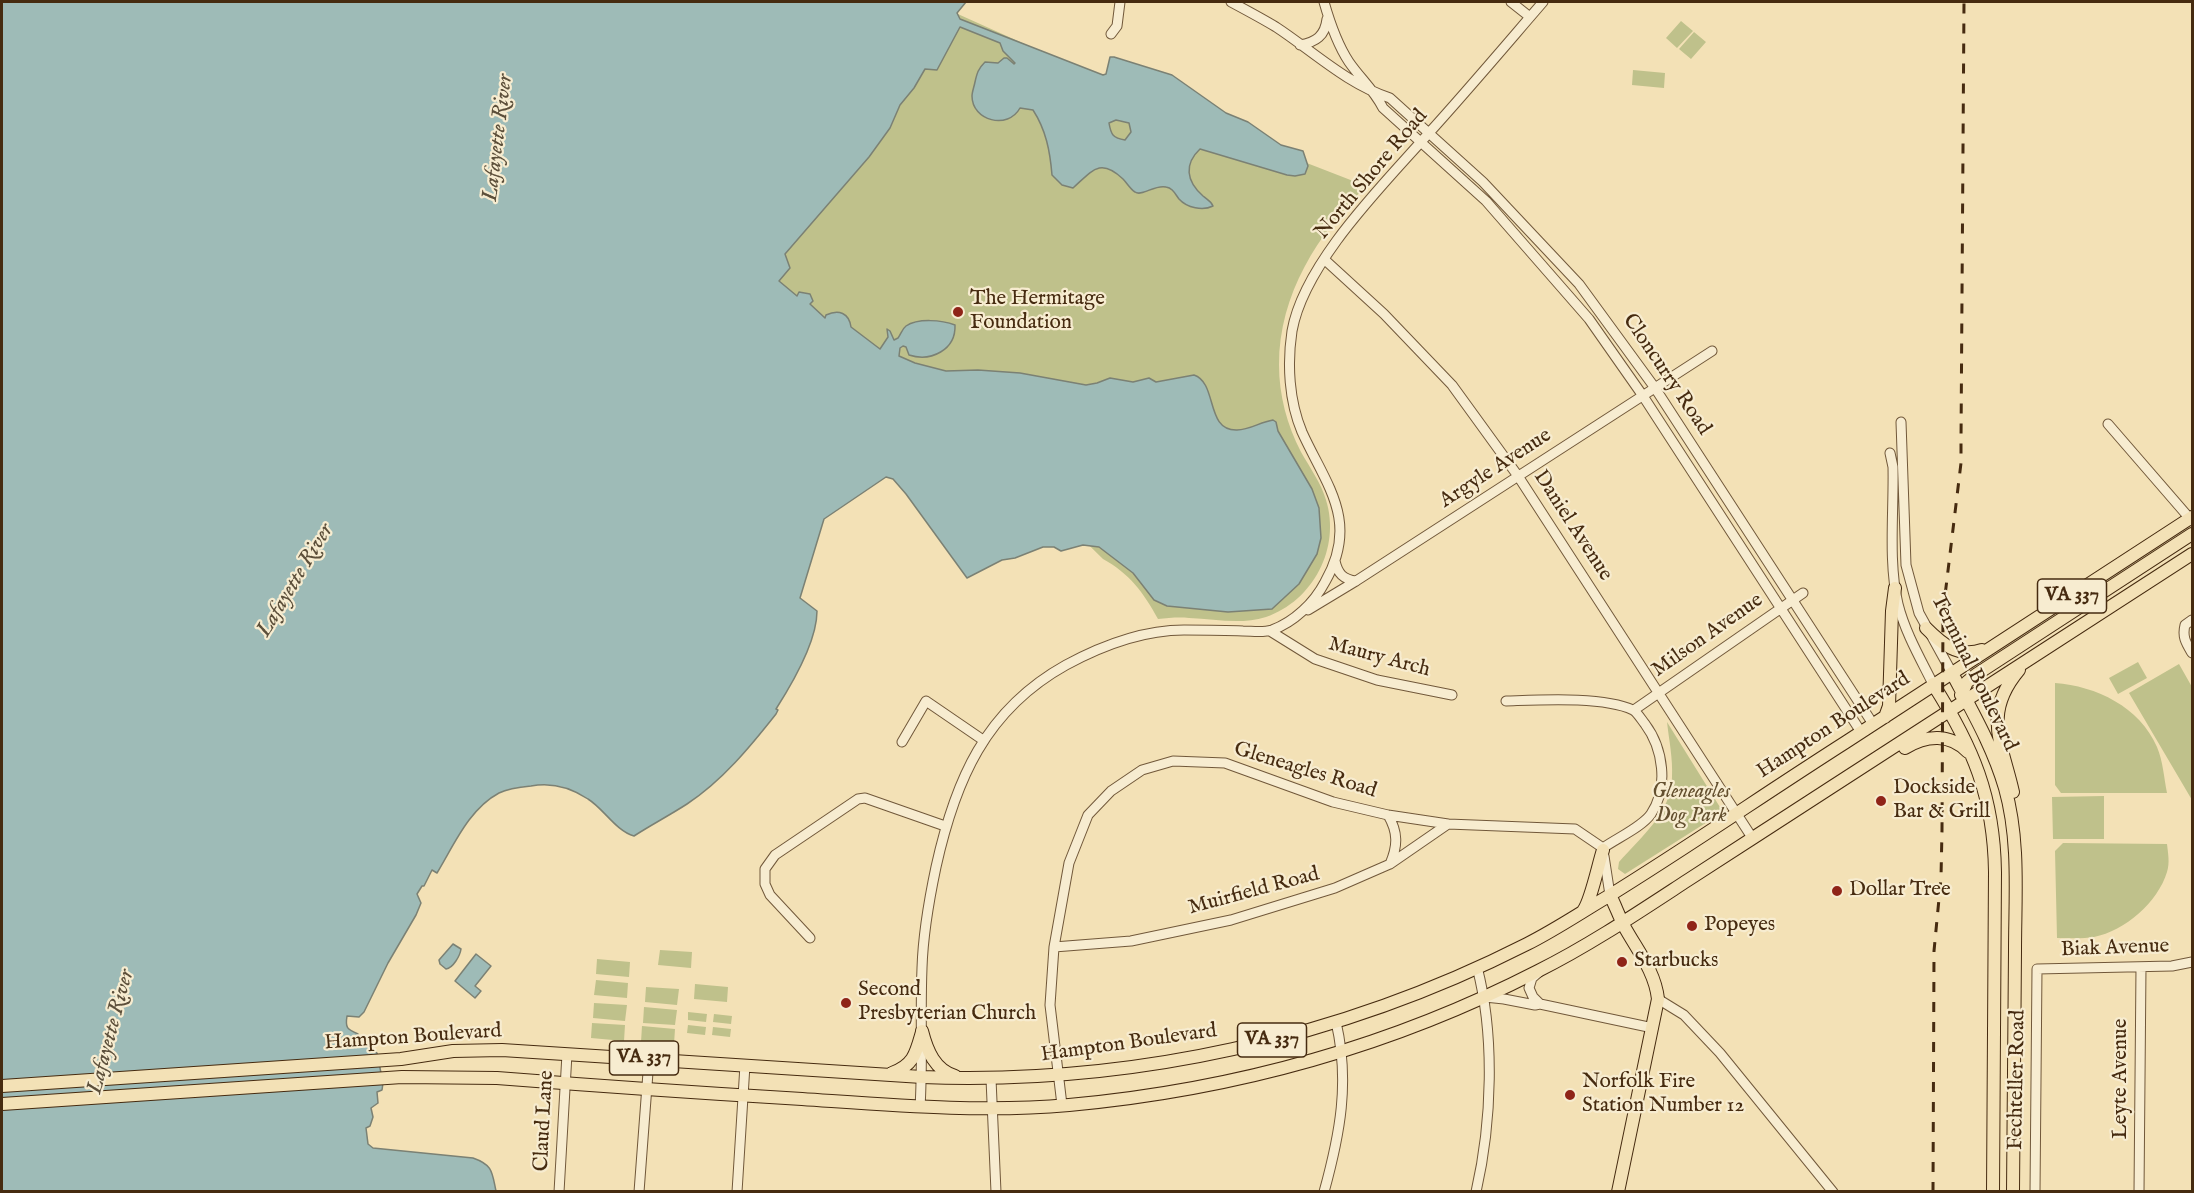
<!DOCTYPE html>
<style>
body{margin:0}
#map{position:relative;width:2194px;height:1193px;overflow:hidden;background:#f3e1b6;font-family:"IM FELL English",serif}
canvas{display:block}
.frame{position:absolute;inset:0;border:3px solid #462b10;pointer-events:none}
</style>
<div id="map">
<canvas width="2194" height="1193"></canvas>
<div class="frame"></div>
</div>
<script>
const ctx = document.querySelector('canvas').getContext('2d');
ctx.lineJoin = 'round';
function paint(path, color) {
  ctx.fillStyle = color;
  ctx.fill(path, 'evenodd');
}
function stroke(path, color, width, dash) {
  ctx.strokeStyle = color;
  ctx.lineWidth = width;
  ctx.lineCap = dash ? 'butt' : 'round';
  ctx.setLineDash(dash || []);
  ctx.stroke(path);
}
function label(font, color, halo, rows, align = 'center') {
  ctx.font = font + ' "IM FELL English",serif';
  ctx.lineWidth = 4.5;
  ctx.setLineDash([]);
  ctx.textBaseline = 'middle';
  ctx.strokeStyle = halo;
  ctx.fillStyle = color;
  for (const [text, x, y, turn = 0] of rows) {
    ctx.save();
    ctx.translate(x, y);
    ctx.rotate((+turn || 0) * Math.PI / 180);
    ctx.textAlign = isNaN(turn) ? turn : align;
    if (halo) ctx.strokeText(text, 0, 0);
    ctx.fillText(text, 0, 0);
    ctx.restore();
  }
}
paint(new Path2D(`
 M 940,6 L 1058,59 L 1101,118 L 1263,146 L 1366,186 C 1318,234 1279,294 1279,365 C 1279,395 1287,425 1301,452 C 1310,468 1321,483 1326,500 C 1341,548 1313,601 1266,617 C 1240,625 1216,619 1189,618 C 1179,617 1168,618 1158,619 C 1144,593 1129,573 1103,559 L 910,369 L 557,245 Z
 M 1681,21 L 1693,31 L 1677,48 L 1666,38 Z
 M 1694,32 L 1706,42 L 1691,59 L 1679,49 Z
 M 1633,70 L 1665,73 L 1664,88 L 1632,85 Z
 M 2138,662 L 2147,678 L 2118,694 L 2109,678 Z
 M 2179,664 L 2192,687 L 2192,800 L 2129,693 Z
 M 2055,683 C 2096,686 2140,707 2157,747 C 2163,761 2164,778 2167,793 L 2061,793 L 2055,785 Z
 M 1667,722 L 1723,812 L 1625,874 L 1618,869 L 1619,862 C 1640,838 1672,812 1672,777 C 1673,759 1669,740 1667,722 Z
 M 2104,796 L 2104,839 L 2053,839 L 2052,797 Z
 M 2063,843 L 2167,844 C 2168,853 2170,863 2167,872 C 2158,902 2125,931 2094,937 C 2082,939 2069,938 2057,938 L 2055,851 Z
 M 660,950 L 692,952 L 691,968 L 658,965 Z
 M 597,959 L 630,962 L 629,977 L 596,974 Z
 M 596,980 L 628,983 L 627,998 L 594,995 Z
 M 695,984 L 728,987 L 727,1002 L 694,999 Z
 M 646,987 L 679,989 L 677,1005 L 645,1002 Z
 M 594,1003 L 627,1005 L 625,1021 L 593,1018 Z
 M 644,1007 L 677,1010 L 675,1025 L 643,1023 Z
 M 688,1012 L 707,1014 L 706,1022 L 688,1020 Z
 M 714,1014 L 732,1016 L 731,1024 L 713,1022 Z
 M 592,1023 L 625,1025 L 624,1041 L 591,1038 Z
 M 688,1025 L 706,1027 L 705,1035 L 687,1033 Z
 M 642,1026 L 675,1029 L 674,1044 L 641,1042 Z
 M 713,1027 L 731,1029 L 730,1037 L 712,1035 Z`), '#bfc18b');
const water = new Path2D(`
 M 2,2 L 966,2 L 957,13 L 960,19 L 1103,75 L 1106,74 L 1110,57 L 1114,57 L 1172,75 L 1226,113 L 1248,122 L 1281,145 L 1303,151 L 1308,166 L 1305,174 L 1295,176 L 1287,175 L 1200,149 C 1184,164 1186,181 1203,196 C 1208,200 1211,201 1213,206 C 1203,211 1187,208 1179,199 C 1175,194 1173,188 1166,187 C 1155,184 1142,197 1135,192 C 1130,189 1127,183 1123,179 C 1100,157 1092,171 1073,188 L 1062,185 L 1052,175 C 1050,151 1046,130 1033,110 L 1020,108 C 1008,130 972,121 972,96 C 972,92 974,87 975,82 C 977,73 978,69 985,62 L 998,63 L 1004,58 L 1007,58 L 1014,64 L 1015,63 L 1003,51 L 1000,43 L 960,27 L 937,70 L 925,69 L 914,88 L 900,105 L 890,128 L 869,157 L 785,254 L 790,268 L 779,281 L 797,296 L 799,292 L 810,294 L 813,301 L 810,304 L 825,318 L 826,315 C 839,309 849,313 851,327 L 880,349 L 888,337 L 887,329 L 890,331 L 894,340 L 898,338 C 901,334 902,329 906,326 C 918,318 942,320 955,325 C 956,350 931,362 909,355 L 906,347 L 903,346 L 900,348 L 899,356 L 915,363 L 946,371 L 978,370 L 1020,373 L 1086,385 L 1097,383 L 1110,378 L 1133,382 L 1149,378 L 1156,382 L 1194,375 C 1218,383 1205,431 1237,430 C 1250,430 1260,422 1273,420 L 1276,422 L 1278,431 L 1312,489 L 1319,508 L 1321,538 L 1317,554 L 1299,584 L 1272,609 L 1228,612 L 1167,606 L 1154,600 L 1133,573 L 1099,547 L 1083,545 L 1061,551 L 1054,547 L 1043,547 L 1015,558 L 1002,560 L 967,578 L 906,494 L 893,479 L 886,477 L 824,519 L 800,598 L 817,611 C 817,641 792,684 776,709 L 778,710 L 776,714 C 750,747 722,781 687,804 C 670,815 651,825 634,836 C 616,831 604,809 588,799 C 570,787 552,782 531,786 C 520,787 509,788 499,793 C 469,809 454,845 437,873 L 432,870 L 424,886 L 422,886 L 417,894 L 421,903 L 416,915 L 388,963 L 364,1012 L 359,1017 L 347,1016 C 345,1028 347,1029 358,1034 L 362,1042 L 377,1053 L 383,1083 L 382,1090 L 377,1092 L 378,1103 L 371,1108 L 373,1117 L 370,1126 L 366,1128 L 368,1144 L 373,1148 L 473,1158 C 493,1165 492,1172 496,1191 L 2,1192 ZM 1116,120 L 1129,123 L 1131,132 L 1125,140 C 1113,138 1111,135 1109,123 Z
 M 453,944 L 461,949 C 460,956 453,968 446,969 L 440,964 L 439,960 Z
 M 476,954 L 491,966 L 475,986 L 481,991 L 475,998 L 455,981 Z`);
paint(water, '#9ebbb7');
stroke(water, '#7b8174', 1.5);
const minor = new Path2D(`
 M 1231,2 C 1246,10 1261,18 1276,27 C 1314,52 1347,84 1390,98 L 1483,182 L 1579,284 L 1655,388 L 1873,724
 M 1324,2 C 1330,23 1337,44 1349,62 C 1360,78 1374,90 1383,108 L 1486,201 L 1589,319 L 1643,396 L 1861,732
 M 1511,2 L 1530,17
 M 1111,34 L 1117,26 L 1120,2
 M 1300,45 C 1316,42 1325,36 1327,19
 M 1325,260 L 1384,314 L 1452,385 L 1518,476 L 1753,839
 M 1901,422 L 1906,565 L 1919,613 L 1952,673
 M 2108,424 L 2192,521
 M 1890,453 L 1893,467 C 1894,511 1888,562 1898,604 C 1905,632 1920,658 1933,684
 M 1335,561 C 1338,574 1343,579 1356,581
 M 1308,610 L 1356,581 L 1712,351
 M 2192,620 L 2185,625 C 2182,637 2186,643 2192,653
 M 1270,631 L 1315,659 L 1377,680 L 1452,695
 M 1506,701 C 1539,700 1603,696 1633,710 C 1637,712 1641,719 1645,724 C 1663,748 1669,787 1651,814 C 1642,827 1617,838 1603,848
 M 1634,710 L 1803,593
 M 902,742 L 926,701 L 983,740
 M 1388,815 C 1398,832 1398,846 1390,864
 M 1604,856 L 1610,895
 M 810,938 L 770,895 L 765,884 L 765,869 L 775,855 L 858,799 L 865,798 L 945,826
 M 1054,947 L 1131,941 L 1231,920 L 1335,888 L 1390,864 L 1448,824
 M 1539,972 L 1532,978 L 1529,988 L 1533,997 L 1540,1004
 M 1485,997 L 1504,999 L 1535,1005 L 1540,1004 L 1653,1028
 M 1658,999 L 1684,1015 L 1720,1053 L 1833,1192
 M 991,1079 L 996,1192
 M 1062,1105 L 1050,1005 L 1054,947 L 1069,863 L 1088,815 L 1111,791 L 1142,770 L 1173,761 L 1225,763 L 1333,802 L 1388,815 L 1448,824 L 1575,829 L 1603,848
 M 920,1107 C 923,1061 920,1015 922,968 C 923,934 929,900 936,867 C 955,781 985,710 1066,665 C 1103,645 1142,630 1184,630 C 1204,630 1223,630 1243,631 C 1252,631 1263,633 1272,630 C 1294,622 1314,603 1325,582 C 1360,521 1326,485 1302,432 C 1289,401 1287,364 1292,331 C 1304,263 1383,185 1428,134 C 1467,91 1505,46 1543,2
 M 559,1192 L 567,1054
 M 639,1192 L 649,1059
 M 737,1192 L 745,1065
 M 1324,1192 C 1340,1134 1350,1082 1336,1022
 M 1476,1192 C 1492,1122 1495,1036 1477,967
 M 2035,1192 L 2037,969 L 2172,966 L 2192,962
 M 2139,1192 L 2141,967`);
const major = new Path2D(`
 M 1926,628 C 1942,644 1958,658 1982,650
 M 1952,673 C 1972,711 1993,747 2005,788 C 2020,841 2015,897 2015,951 C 2015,1031 2013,1111 2013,1192
 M 1933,684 C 1973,747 1994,797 1995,872 L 1993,1192
 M 1961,695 L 1967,682 L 1977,674 L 2192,534
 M 1885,717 L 1889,706 L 1892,611 L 1895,588
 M 1905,748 C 1926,735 1950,733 1968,752
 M 2013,792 C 2002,743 1982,714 2019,670
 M 1610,895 C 1615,905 1619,916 1624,926 C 1637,950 1655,971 1658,999 L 1618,1192
 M 1583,911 C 1591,901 1598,865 1603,850
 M 922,1031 C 927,1051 935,1070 955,1076
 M 892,1073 C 914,1065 916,1053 922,1032
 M 2,1086 L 401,1059 L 453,1051 L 502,1050 L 922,1077 C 1131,1085 1340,1039 1527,944 C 1555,930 1580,913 1607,897 C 1688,847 1766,793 1846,742 C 1961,667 2077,593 2192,517
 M 2,1104 L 402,1077 L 497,1078 C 599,1086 700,1093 802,1099 C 891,1105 980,1113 1069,1105 C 1233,1090 1392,1046 1538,971 C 1590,945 1639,912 1688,880 C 1734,850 1781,820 1827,790 C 1949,711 2071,633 2192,554`);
stroke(minor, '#71583a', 11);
stroke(major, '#462b10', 14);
stroke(minor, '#f7ecd0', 9);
stroke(major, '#f3e1b6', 12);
stroke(new Path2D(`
 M 1933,1192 L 1934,951 L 1941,878 L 1942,830 L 1943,612 L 1961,463 L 1961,442 L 1964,2`), '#462b10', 3, [10, 10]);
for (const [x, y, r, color] of [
 [958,312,6,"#8f2418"],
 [1881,801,6,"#8f2418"],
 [1837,891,6,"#8f2418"],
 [1692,926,6,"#8f2418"],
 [1622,962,6,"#8f2418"],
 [846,1003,6,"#8f2418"],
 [1570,1095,6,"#8f2418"]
]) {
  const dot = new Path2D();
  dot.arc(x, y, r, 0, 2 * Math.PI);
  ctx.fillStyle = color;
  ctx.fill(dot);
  stroke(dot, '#f7ecd0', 2);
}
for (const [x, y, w] of [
 [2072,596,69],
 [1272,1040,69],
 [644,1058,69]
]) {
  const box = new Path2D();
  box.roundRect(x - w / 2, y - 17, w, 34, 4.5);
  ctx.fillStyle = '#f7ecd0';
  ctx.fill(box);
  stroke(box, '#462b10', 1.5);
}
label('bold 20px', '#462b10', null, [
 ["VA 337",2072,596],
 ["VA 337",1272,1040],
 ["VA 337",644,1058]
]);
label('21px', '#462b10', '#f7ecd0', [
 ["North Shore Road",1372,175,-50],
 ["Cloncurry Road",1666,375,56],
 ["Argyle Avenue",1496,469,-33],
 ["Daniel Avenue",1572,526,57],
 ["Milson Avenue",1708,636,-35],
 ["Maury Arch",1379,658,15],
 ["Terminal Boulevard",1973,673,64],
 ["Hampton Boulevard",1834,726,-33],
 ["Gleneagles Road",1305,771,17],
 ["Muirfield Road",1254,892,-15],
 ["Biak Avenue",2115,949,-2],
 ["Hampton Boulevard",413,1038,-4],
 ["Hampton Boulevard",1129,1044,-8],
 ["Leyte Avenue",2122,1079,-90],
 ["Fechteller Road",2018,1080,-89],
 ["Claud Lane",545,1121,-87]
]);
label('21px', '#462b10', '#f7ecd0', [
 ["The Hermitage",970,300],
 ["Foundation",970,324],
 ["Dockside",1893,789],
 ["Bar & Grill",1893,813],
 ["Dollar Tree",1849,891],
 ["Popeyes",1704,926],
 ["Starbucks",1634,962],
 ["Second",858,991],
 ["Presbyterian Church",858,1015],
 ["Norfolk Fire",1582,1083],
 ["Station Number 12",1582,1107]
], 'left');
label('italic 21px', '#64502f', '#f7ecd0', [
 ["Gleneagles",1691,793],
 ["Dog Park",1691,817]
]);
label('italic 22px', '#5c4f3a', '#f7ecd0', [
 ["Lafayette River",499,138,-83],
 ["Lafayette River",296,581,-59],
 ["Lafayette River",112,1032,-75]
]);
</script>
